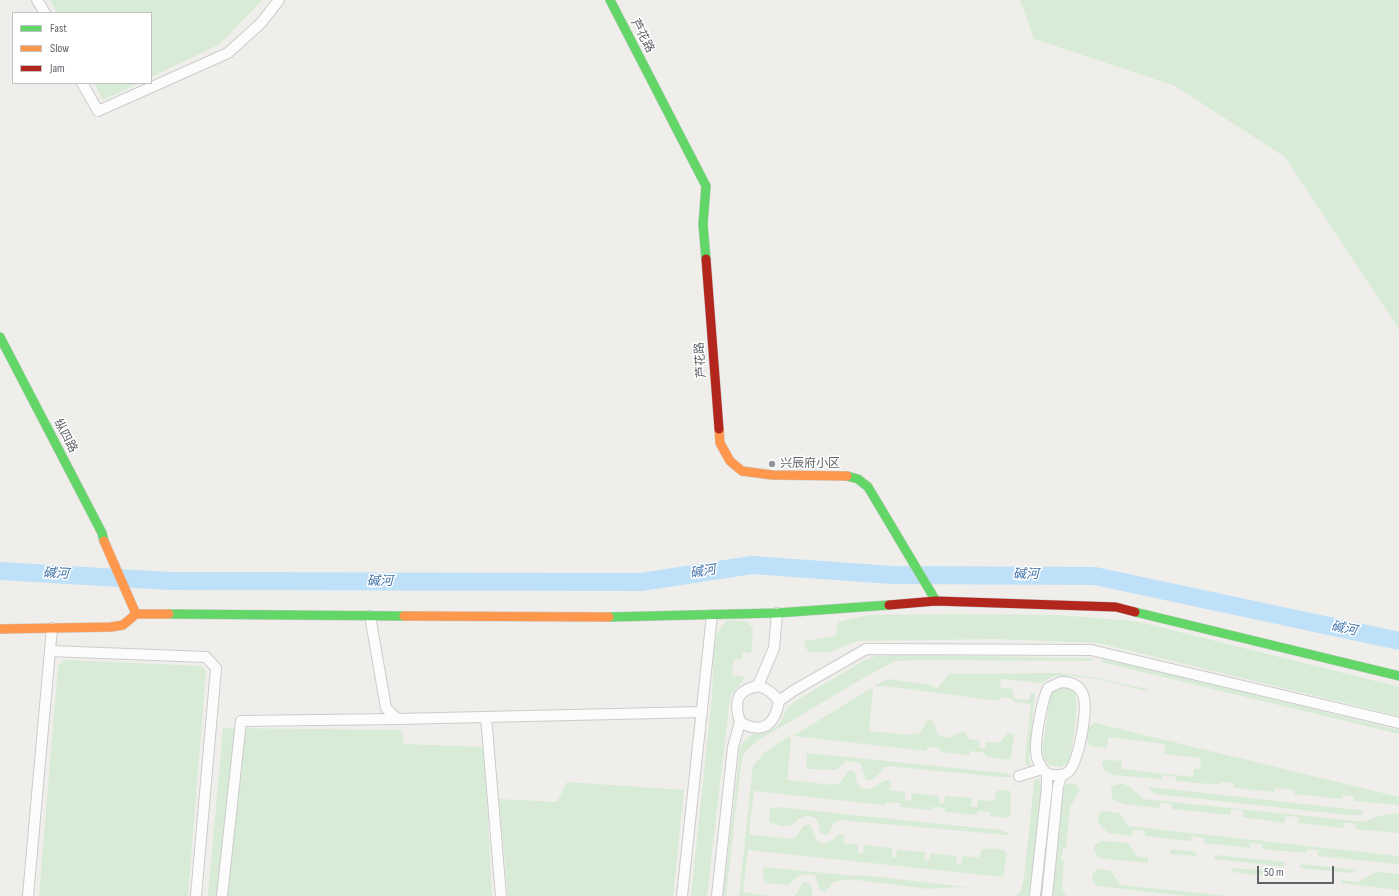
<!DOCTYPE html>
<meta charset="utf-8">
<style>
body{margin:0}
#map{position:relative;width:1399px;height:896px;overflow:hidden;background:#efeeea;font-family:"Sofia Sans Condensed",sans-serif}
canvas{display:block}
.legend{position:absolute;left:12px;top:12px;width:140px;height:72px;box-sizing:border-box;background:#fff;border:1px solid #bfc1c3;margin:0;padding:5px 7px;list-style:none;font-size:12px;color:#5f6368}
.legend li{display:flex;align-items:center;gap:8px;height:20px}
.legend b{width:20px;border:1px solid #bfc1c3}
.scale{position:absolute;left:1257px;top:866px;width:77px;height:18px;box-sizing:border-box;border:2px solid #5f6368;border-top:0;padding-left:5px;font-size:12px;line-height:14px;white-space:nowrap;color:#5f6368;-webkit-text-stroke:3px #fff;paint-order:stroke}
</style>
<div id="map">
<canvas width="1399" height="896"></canvas>
<ul class="legend">
<li><b style="height:5px;background:#63d668"></b>Fast</li>
<li><b style="height:5px;background:#ff974d"></b>Slow</li>
<li><b style="height:5px;background:#b3261e"></b>Jam</li>
</ul>
<div class="scale">50 m</div>
</div>
<script>
const ctx = document.querySelector('canvas').getContext('2d');
ctx.lineJoin = 'round';
function paint(path, color) {
  ctx.fillStyle = color;
  ctx.fill(path, 'evenodd');
}
function stroke(path, color, width, dash) {
  ctx.strokeStyle = color;
  ctx.lineWidth = width;
  ctx.lineCap = dash ? 'butt' : 'round';
  ctx.setLineDash(dash || []);
  ctx.stroke(path);
}
function label(font, color, halo, rows, align = 'center') {
  ctx.font = font + ' "Sofia Sans Condensed","Noto Sans SC",sans-serif';
  ctx.lineWidth = 3;
  ctx.setLineDash([]);
  ctx.textBaseline = 'middle';
  ctx.strokeStyle = halo;
  ctx.fillStyle = color;
  for (const [text, x, y, turn = 0] of rows) {
    ctx.save();
    ctx.translate(x, y);
    ctx.rotate((+turn || 0) * Math.PI / 180);
    ctx.textAlign = isNaN(turn) ? turn : align;
    if (halo) ctx.strokeText(text, 0, 0);
    ctx.fillText(text, 0, 0);
    ctx.restore();
  }
}
paint(new Path2D(`
 M 50,0 L 262,0 L 220,44 L 151,77 L 151,13 L 57,13 Z
 M 1020,0 L 1399,0 L 1399,329 L 1285,157 L 1175,86 L 1034,39 Z
 M 94,83 L 139,83 L 103,100 Z
 M 954,614 L 1057,615 L 1135,621 L 1399,687 L 1399,716 L 1098,643 L 995,639 L 857,641 L 830,652 L 808,652 L 804,641 L 836,636 L 838,622 L 868,615 Z
 M 727,620 L 745,621 L 753,628 L 751,653 L 742,652 L 742,659 L 734,659 L 732,675 L 745,677 L 730,697 L 707,896 L 691,896 L 712,696 L 714,644 L 718,631 Z
 M 905,655 L 1093,658 L 1091,661 L 927,660 L 895,661 L 872,673 L 759,740 L 747,750 L 742,756 L 726,896 L 723,896 L 740,749 C 748,727 762,739 777,726 C 784,720 784,710 792,703 L 865,660 L 876,656 Z
 M 1104,658 L 1399,730 L 1399,734 L 1101,662 Z
 M 64,660 L 202,666 L 206,670 L 188,896 L 39,896 L 58,666 Z
 M 1059,673 L 1092,677 L 1147,689 L 1147,691 L 1092,678 L 1070,676 L 1054,676 L 1041,683 L 1001,679 L 1000,688 L 1013,689 L 1013,695 L 1015,699 L 1029,700 L 1030,694 L 1035,692 L 1029,759 L 1031,765 L 1029,767 L 1025,761 L 1031,704 L 1014,702 L 1011,698 L 1000,697 L 999,701 L 884,686 L 877,687 L 876,685 L 888,679 L 931,685 L 937,689 L 949,674 Z
 M 1063,687 C 1067,688 1071,690 1074,693 C 1080,701 1072,750 1069,760 L 1061,767 L 1049,765 L 1046,762 L 1042,753 L 1050,696 L 1053,691 Z
 M 872,688 L 873,690 L 869,731 L 910,735 L 920,733 L 927,721 L 930,720 L 933,722 L 938,735 L 948,738 L 964,731 L 969,739 L 980,741 L 979,748 L 985,749 L 986,742 L 999,743 L 1008,733 L 1014,734 L 1011,758 L 1008,760 L 985,756 L 985,753 L 970,751 L 970,755 L 940,752 L 940,748 L 927,747 L 927,751 L 793,736 Z
 M 1095,723 L 1399,797 L 1399,805 L 1354,801 L 1353,796 L 1342,795 L 1342,799 L 1294,794 L 1294,790 L 1275,788 L 1274,792 L 1234,788 L 1233,783 L 1220,782 L 1219,785 L 1176,781 L 1176,777 L 1163,775 L 1162,779 L 1112,775 L 1104,770 L 1102,764 L 1103,761 L 1109,760 L 1122,761 L 1122,769 L 1193,777 L 1194,769 L 1200,769 L 1201,758 L 1165,754 L 1165,744 L 1108,737 L 1107,748 L 1090,746 C 1083,737 1085,728 1095,723 Z
 M 223,728 L 401,730 L 404,744 L 484,747 L 492,896 L 208,896 Z
 M 789,736 L 791,740 L 787,780 L 833,785 L 840,783 L 849,770 L 855,772 C 856,776 856,782 858,785 C 866,795 878,784 885,780 L 891,781 L 890,790 L 905,792 L 905,800 L 911,801 L 912,793 L 939,796 L 939,803 L 944,803 L 945,796 L 972,798 L 971,807 L 977,807 L 978,800 L 993,801 L 995,800 L 995,794 L 999,790 L 1008,790 L 1011,792 L 1010,816 L 1007,818 L 990,816 L 990,812 L 977,811 L 977,815 L 945,812 L 945,808 L 932,807 L 931,810 L 900,807 L 900,803 L 887,802 L 884,805 L 754,791 L 749,833 L 751,835 L 792,839 L 797,836 L 803,826 L 809,824 C 815,829 813,847 827,843 C 833,841 835,835 841,834 L 844,836 L 844,843 L 858,845 L 858,853 L 863,853 L 864,845 L 892,848 L 892,857 L 896,857 L 897,850 L 925,852 L 924,860 L 929,861 L 931,853 L 957,856 L 956,864 L 961,865 L 963,856 L 978,858 L 982,850 C 990,847 997,849 1005,850 L 1007,854 L 1003,877 L 748,850 L 743,892 L 770,896 L 739,896 L 753,766 L 765,752 Z
 M 807,753 L 1004,773 L 1010,774 L 1011,777 L 999,777 L 887,766 L 872,780 L 868,780 L 865,778 L 860,763 L 846,761 L 836,770 L 809,769 L 806,766 Z
 M 1037,778 L 1042,785 L 1042,791 L 1030,896 L 1016,896 L 1021,890 L 1024,879 L 1034,782 Z
 M 567,782 L 684,790 L 673,896 L 508,896 L 499,799 L 557,802 Z
 M 1075,783 L 1080,790 L 1070,807 L 1066,848 L 1063,848 L 1061,860 L 1064,860 L 1062,888 L 1066,896 L 1052,896 L 1063,790 L 1066,784 Z
 M 1122,783 L 1130,787 L 1143,799 L 1364,822 C 1377,817 1385,813 1399,814 L 1399,833 L 1355,829 L 1356,824 L 1344,822 L 1343,828 L 1298,823 L 1299,817 L 1286,816 L 1284,823 L 1243,817 L 1243,811 L 1231,809 L 1230,815 L 1172,809 L 1172,804 L 1160,803 L 1159,808 L 1124,804 L 1112,799 L 1111,787 Z
 M 1150,787 L 1358,810 L 1363,811 L 1362,815 L 1348,815 L 1155,794 L 1149,789 Z
 M 776,807 L 1000,830 L 1008,833 L 1008,835 L 839,820 L 832,825 L 829,834 L 825,835 L 820,832 L 817,819 C 805,812 800,819 790,826 L 781,826 L 769,822 L 770,808 Z
 M 1106,811 L 1119,813 L 1128,826 L 1399,856 L 1399,864 L 1318,856 L 1318,850 L 1307,849 L 1306,853 L 1262,849 L 1262,844 L 1250,843 L 1250,848 L 1204,843 L 1204,838 L 1192,836 L 1191,841 L 1145,836 L 1145,831 L 1133,830 L 1132,836 L 1108,833 L 1098,823 L 1099,813 Z
 M 1102,841 L 1128,843 L 1137,856 L 1148,858 L 1148,863 L 1099,858 L 1094,850 L 1095,845 Z
 M 1170,849 L 1196,852 L 1196,856 L 1170,854 Z
 M 1215,855 L 1285,862 L 1284,867 L 1214,859 Z
 M 1301,864 L 1357,870 L 1351,873 L 1300,868 Z
 M 765,867 L 854,876 L 863,875 L 990,890 L 957,887 L 928,889 L 849,879 L 834,882 L 825,892 L 820,890 L 815,875 C 799,871 799,878 788,885 L 765,883 L 763,876 L 763,868 Z
 M 1233,868 L 1267,871 L 1267,876 L 1232,872 Z
 M 1098,869 L 1111,871 L 1121,885 L 1230,896 L 1185,896 L 1097,886 L 1092,880 L 1092,875 Z
 M 1377,872 L 1399,874 L 1399,890 L 1341,883 L 1341,880 L 1357,882 Z
 M 803,881 L 811,885 L 813,896 L 794,896 L 798,892 Z`), '#d8ebd6');
stroke(new Path2D(`
 M 0,571 L 170,581 L 641,582 L 752,565 L 892,575 L 1095,576 L 1399,641`), '#bfe0f9', 18);
const street = new Path2D(`
 M 37,0 L 45,13
 M 82,83 L 98,111 L 228,53 L 261,23 L 279,0
 M 370,616 L 386,708 L 397,719 L 702,712
 M 50,651 L 206,657 L 216,668 L 196,896
 M 1061,682 C 1072,682 1081,686 1084,698 C 1087,712 1079,764 1067,773 C 1061,777 1054,775 1047,774 C 1043,770 1039,764 1037,758 C 1033,744 1042,701 1048,688 Z
 M 758,686 C 768,689 773,693 779,701 C 775,725 762,735 740,722 C 734,702 736,690 758,686 Z
 M 758,686 L 774,648 L 777,613
 M 779,701 L 793,691 L 866,649 L 1091,650 L 1399,723
 M 486,717 L 501,896
 M 1019,776 L 1042,769
 M 28,896 L 52,628
 M 222,896 L 241,721 L 397,719
 M 682,896 L 712,615
 M 717,896 L 733,747 L 740,722
 M 1035,896 L 1047,787 L 1047,774
 M 1047,896 L 1058,787 L 1061,776`);
const fast = new Path2D(`
 M 610,0 L 706,186 L 703,224 L 706,259
 M 0,337 L 102,533 L 104,541
 M 847,476 L 858,479 L 868,487 L 936,601
 M 1135,612 L 1399,676
 M 169,614 L 404,616
 M 609,617 L 777,613 L 889,605`);
const slow = new Path2D(`
 M 719,429 L 720,443 L 730,461 L 742,471 L 772,475 L 847,476
 M 104,541 L 136,614
 M 404,616 L 609,617
 M 0,629 L 111,627 L 123,625 L 136,614 L 169,614`);
const jam = new Path2D(`
 M 706,259 L 719,429
 M 889,605 L 936,601 L 1116,607 L 1135,612`);
stroke(street, '#cbcccc', 12);
stroke(fast, '#cacacb', 10);
stroke(slow, '#cacacb', 10);
stroke(jam, '#cacacb', 10);
stroke(street, '#fdfcfc', 10);
stroke(fast, '#63d668', 9);
stroke(slow, '#ff974d', 9);
stroke(jam, '#b3261e', 9);
for (const [x, y, r, color] of [
 [772,464,4,"#919496"]
]) {
  const dot = new Path2D();
  dot.arc(x, y, r, 0, 2 * Math.PI);
  ctx.fillStyle = color;
  ctx.fill(dot);
  stroke(dot, '#fff', 1.5);
}
label('12px', '#5f6368', '#fff', [
 ["芦花路",642,36,62],
 ["芦花路",701,360,-94],
 ["纵四路",65,436,62]
]);
label('12px', '#5f6368', '#fff', [
 ["兴辰府小区",780,464]
], 'left');
label('italic 13px', '#4174aa', '#fff', [
 ["碱河",703,572,-9],
 ["碱河",56,574,3],
 ["碱河",1026,575],
 ["碱河",380,582],
 ["碱河",1344,629,12]
]);
</script>
